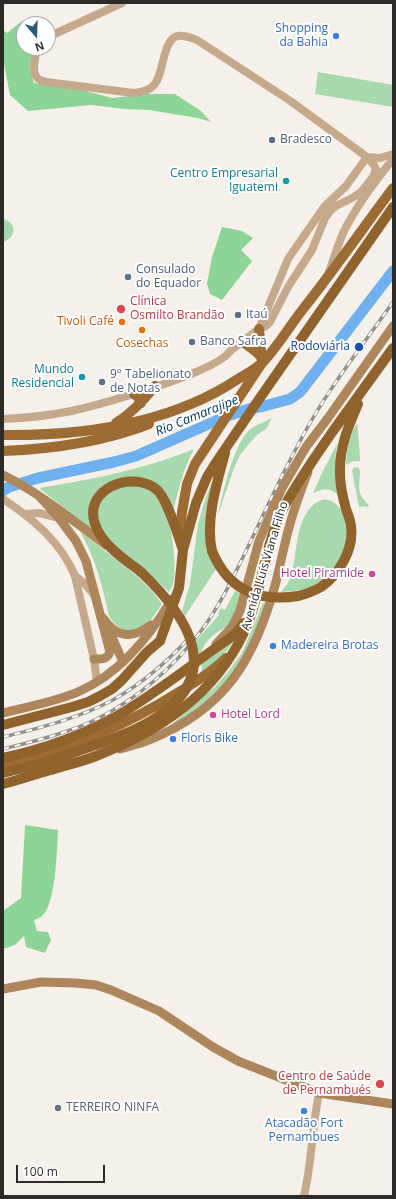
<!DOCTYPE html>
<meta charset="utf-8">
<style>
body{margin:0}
#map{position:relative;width:396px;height:1199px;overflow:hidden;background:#f5f0e9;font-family:"Open Sans",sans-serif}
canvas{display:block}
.frame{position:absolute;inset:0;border:4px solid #2d2b28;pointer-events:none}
.north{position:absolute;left:16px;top:16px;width:40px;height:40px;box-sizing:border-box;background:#fff;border:1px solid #abaaa9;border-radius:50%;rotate:161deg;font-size:11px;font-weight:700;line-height:16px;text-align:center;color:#2d2b28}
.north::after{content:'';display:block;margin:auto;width:14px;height:18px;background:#285d79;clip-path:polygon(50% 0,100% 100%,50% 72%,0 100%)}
.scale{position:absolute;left:16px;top:1165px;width:89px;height:18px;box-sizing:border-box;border:2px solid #2d2b28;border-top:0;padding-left:5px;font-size:12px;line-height:14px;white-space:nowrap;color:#2d2b28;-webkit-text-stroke:3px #fff;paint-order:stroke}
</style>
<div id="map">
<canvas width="396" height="1199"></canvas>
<div class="frame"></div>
<div class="north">N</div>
<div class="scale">100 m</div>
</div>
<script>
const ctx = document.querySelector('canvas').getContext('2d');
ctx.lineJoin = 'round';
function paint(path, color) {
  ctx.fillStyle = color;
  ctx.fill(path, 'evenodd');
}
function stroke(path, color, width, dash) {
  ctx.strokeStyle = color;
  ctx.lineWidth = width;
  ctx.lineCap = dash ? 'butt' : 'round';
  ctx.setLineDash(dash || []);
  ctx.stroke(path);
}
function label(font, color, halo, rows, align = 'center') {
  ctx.font = font + ' "Open Sans",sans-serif';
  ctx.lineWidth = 4;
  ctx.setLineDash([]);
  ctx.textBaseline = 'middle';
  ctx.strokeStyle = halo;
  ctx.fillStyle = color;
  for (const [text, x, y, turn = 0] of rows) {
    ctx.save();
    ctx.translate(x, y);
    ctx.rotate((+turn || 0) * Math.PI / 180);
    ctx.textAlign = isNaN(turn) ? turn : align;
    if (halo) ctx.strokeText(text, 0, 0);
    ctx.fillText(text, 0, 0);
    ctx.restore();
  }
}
paint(new Path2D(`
 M 318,72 L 359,79 L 358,85 L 359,79 L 393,85 L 393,107 L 315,94 Z
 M 3,219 C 17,222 17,238 3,242 Z
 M 272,418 L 266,429 L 257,435 L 248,445 L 240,455 L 234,468 L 218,515 C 223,493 234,440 252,428 C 258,424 266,421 272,418 Z
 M 357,423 L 359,442 L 360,461 L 353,461 L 346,465 C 347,449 348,438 357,423 Z
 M 337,444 C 334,463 335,477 340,496 C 330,488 325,487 313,493 L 322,473 Z
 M 194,449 C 183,470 178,490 173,513 L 160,489 L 108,483 C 105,485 100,487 98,490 C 87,501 90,516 92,530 L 39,488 C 91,480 145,469 194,449 Z
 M 355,467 L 359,468 L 360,471 C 360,486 355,492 369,505 L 366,508 L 365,506 L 359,507 L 352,471 L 353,469 Z
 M 212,481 L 212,560 L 216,569 L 185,616 L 182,611 L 190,584 L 198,524 L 204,503 Z
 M 139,484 C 147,488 156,492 161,501 C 171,518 178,564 173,584 C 172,587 170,590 169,592 L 144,569 L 108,540 L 97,519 L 98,508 L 101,498 L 110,491 L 124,486 Z
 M 324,499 C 327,500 330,500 333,502 C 349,511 349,541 342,556 C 337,565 330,574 322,580 C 309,590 297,591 281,592 C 284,588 288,584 290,579 C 299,554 293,509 324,499 Z
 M 80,531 L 138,577 L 152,591 L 162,604 L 148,624 L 130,631 C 120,629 114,625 109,616 C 102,583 96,561 80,531 Z
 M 235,591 L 242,594 L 237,610 L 229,626 C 219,630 209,637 204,646 C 202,650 202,652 199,655 L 196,641 L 219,615 L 218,613 L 221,608 L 225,610 Z
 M 263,603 L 266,604 L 247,652 L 228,680 L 202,706 L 168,728 L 202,696 L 214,688 L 227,673 L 242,653 Z
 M 236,638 L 221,658 L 201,674 L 202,664 Z`), '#a8d8ae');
paint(new Path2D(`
 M 22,21 L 24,27 L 24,48 L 37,48 L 30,69 L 34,83 L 86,91 L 112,98 L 147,94 L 175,94 L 201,111 L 211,122 L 198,118 L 149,110 L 125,109 L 91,105 L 28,111 L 10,95 L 3,59 L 3,30 L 7,33 Z
 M 222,227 L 242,231 L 253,238 L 241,250 L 252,261 L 222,300 L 210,294 L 207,283 L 212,257 Z
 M 25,825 L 58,830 C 57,848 56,905 42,916 C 40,918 36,919 34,920 L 37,931 L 48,932 L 51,940 L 45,953 L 26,947 L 24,936 L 15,945 L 3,949 L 3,911 L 21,898 Z`), '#8cd497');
stroke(new Path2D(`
 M 3,491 L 9,487 L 38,478 L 114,462 L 136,456 L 227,416 L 249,409 L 264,406 L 290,399 L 300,392 L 304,387 L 393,271`), '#6fb1ee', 11);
stroke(new Path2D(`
 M 48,37 L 122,3
 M 367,157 L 380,158 L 393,154
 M 329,272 C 334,258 338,244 344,231 C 357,205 375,181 393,159
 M 259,329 L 288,259 L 324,207 L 346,186 L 367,157
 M 3,419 C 24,418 46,416 66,412 C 94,407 218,372 230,351 L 259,329 L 266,326 L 270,322 L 288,287 L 312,250 L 325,218 L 330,211 L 336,206 L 354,197 L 361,192 L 373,177 L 376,169 L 374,165 L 367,157 L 289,100 L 197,40 C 191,38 185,35 178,36 C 162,39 164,75 154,85 C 149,91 141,92 134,93 L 46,82 C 44,81 42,81 40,80 C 30,75 35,56 38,48
 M 3,499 C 33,519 61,542 75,576 L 94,659 L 97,682
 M 25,514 L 39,513 L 59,518
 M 75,576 L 84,583 L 95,596
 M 304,1196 C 312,1162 312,1127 319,1093`), '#c5a98d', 8);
stroke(new Path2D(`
 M 3,475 C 40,493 72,520 106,545
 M 40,497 L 59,518 L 76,541 L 86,561 L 110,652 C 107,660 101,659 94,659
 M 103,618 C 116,638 133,639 151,625
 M 109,630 L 123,662
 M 216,644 L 232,627 L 240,611 L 259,541 L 282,488 L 306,447 L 328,418 L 393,326
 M 3,713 C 29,706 56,702 80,691 C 120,673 150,636 172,599
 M 120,749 C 130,746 140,744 149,740 C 226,709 255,659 276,582 C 282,558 286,534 294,511 C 298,498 303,485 308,472
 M 3,989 L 41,982 L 76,983 L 96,985 L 111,990 L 159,1011 L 213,1047 L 238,1061 L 319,1093 L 393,1104`), '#ae865b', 9);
stroke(new Path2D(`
 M 243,342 C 249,347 256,350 261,357
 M 134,394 L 138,397 L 141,403
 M 116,423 C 132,413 144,400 155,386
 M 3,435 C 83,436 170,424 238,379 C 246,374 256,369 263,362 C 278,346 289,327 303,309 C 334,270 363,228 393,188
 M 3,451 C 52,449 103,442 149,424
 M 182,542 L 181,522 L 182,512 L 187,484 L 195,464 L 262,363 L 259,329
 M 3,765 C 67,750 124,727 179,692 C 196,682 212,672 226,658`), '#9c6c34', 10);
stroke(new Path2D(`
 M 212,551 C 205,521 217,482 225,453
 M 141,572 C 124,559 102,545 95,524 C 83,489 131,470 156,489 C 167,497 178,536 183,550
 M 298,596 C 306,594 314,591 321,587 C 339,575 354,549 351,527 C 351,521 348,515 346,509 C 343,498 340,486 340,474 C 339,448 348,427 358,404
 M 3,725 L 72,707 L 88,702 L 100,696 L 112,689 L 122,680 L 147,652 L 160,641 L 179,588 L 183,550 L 196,503 L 207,477 L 215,464 L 255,405 L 393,207
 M 3,758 C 43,749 81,736 117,716 C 155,694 191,665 227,640 L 235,634 L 244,623
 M 3,773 L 46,762 L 104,742
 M 3,784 C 19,780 35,774 51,770 C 66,765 81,762 96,756 C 161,731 221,690 248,623 C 263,585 265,543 284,507 C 298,481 316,456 333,431 C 353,403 373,376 393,348`), '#90622c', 10);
const rail = new Path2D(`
 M 3,737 C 40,728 79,718 113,700 C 141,684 166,663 188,639
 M 3,749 C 35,741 68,733 97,719 C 138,698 173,668 201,631 C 219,607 232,580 245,553 C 262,518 278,482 297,447 C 323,395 360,349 393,302`);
stroke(rail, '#95918c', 3.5);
stroke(rail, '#fff', 2, [6]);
stroke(new Path2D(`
 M 212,551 C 228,590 258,602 298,596
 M 104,742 C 125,734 146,726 164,712 C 224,667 182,611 141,572`), '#90622c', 10);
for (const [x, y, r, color] of [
 [336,36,4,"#3f7fe0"],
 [272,140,4,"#5c6f8a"],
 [286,181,4,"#0f9aa8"],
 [128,277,4,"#5c6f8a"],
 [121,309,5,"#e0444e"],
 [238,315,4,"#5c6f8a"],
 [122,322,4,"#e8710a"],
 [142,330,4,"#e8710a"],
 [192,342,4,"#5c6f8a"],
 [359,347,5,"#1a4fb4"],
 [82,377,4,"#0f9aa8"],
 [102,382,4,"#5c6f8a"],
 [372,574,4,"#d1479c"],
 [273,646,4,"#3f7fe0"],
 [213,715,4,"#d1479c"],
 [173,739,4,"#3f7fe0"],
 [380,1084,5,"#e0444e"],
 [58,1108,4,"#6b7280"],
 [304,1111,4,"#3f7fe0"]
]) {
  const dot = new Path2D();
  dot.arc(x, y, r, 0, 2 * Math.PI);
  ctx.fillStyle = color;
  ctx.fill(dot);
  stroke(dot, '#fff', 1.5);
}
label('12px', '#366cbe', '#fff', [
 ["Shopping",328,29,"right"],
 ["da Bahia",328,43,"right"],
 ["Madereira Brotas",281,646],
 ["Floris Bike",181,739],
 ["Atacadão Fort",304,1124,"center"],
 ["Pernambues",304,1138,"center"]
], 'left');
label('12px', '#4e5e75', '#fff', [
 ["Bradesco",280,140],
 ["Consulado",136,270],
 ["do Equador",136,284],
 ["Itaú",246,315],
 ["Banco Safra",200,342],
 ["9° Tabelionato",110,375],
 ["de Notas",110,389]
], 'left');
label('12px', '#0d838f', '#fff', [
 ["Centro Empresarial",278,174],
 ["Iguatemi",278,188],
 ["Mundo",74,370],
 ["Residencial",74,384]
], 'right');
label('12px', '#be3a42', '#fff', [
 ["Clínica",130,302],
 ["Osmilto Brandão",130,316],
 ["Centro de Saúde",371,1077,"right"],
 ["de Pernambués",371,1091,"right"]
], 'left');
label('12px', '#c56008', '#fff', [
 ["Tivoli Café",114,322],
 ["Cosechas",142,344,"center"]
], 'right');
label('12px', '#164399', '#fff', [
 ["Rodoviária",350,347]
], 'right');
label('12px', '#2d2b28', '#fff', [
 ["Avenida Luís Viana Filho",265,566,-73]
]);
label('12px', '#b23c85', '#fff', [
 ["Hotel Piramide",364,574],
 ["Hotel Lord",221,715,"left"]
], 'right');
label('12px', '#5b616d', '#fff', [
 ["TERREIRO NINFA",66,1108]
], 'left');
label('italic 13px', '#053960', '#fff', [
 ["Rio Camarajipe",197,416,-22]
]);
</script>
